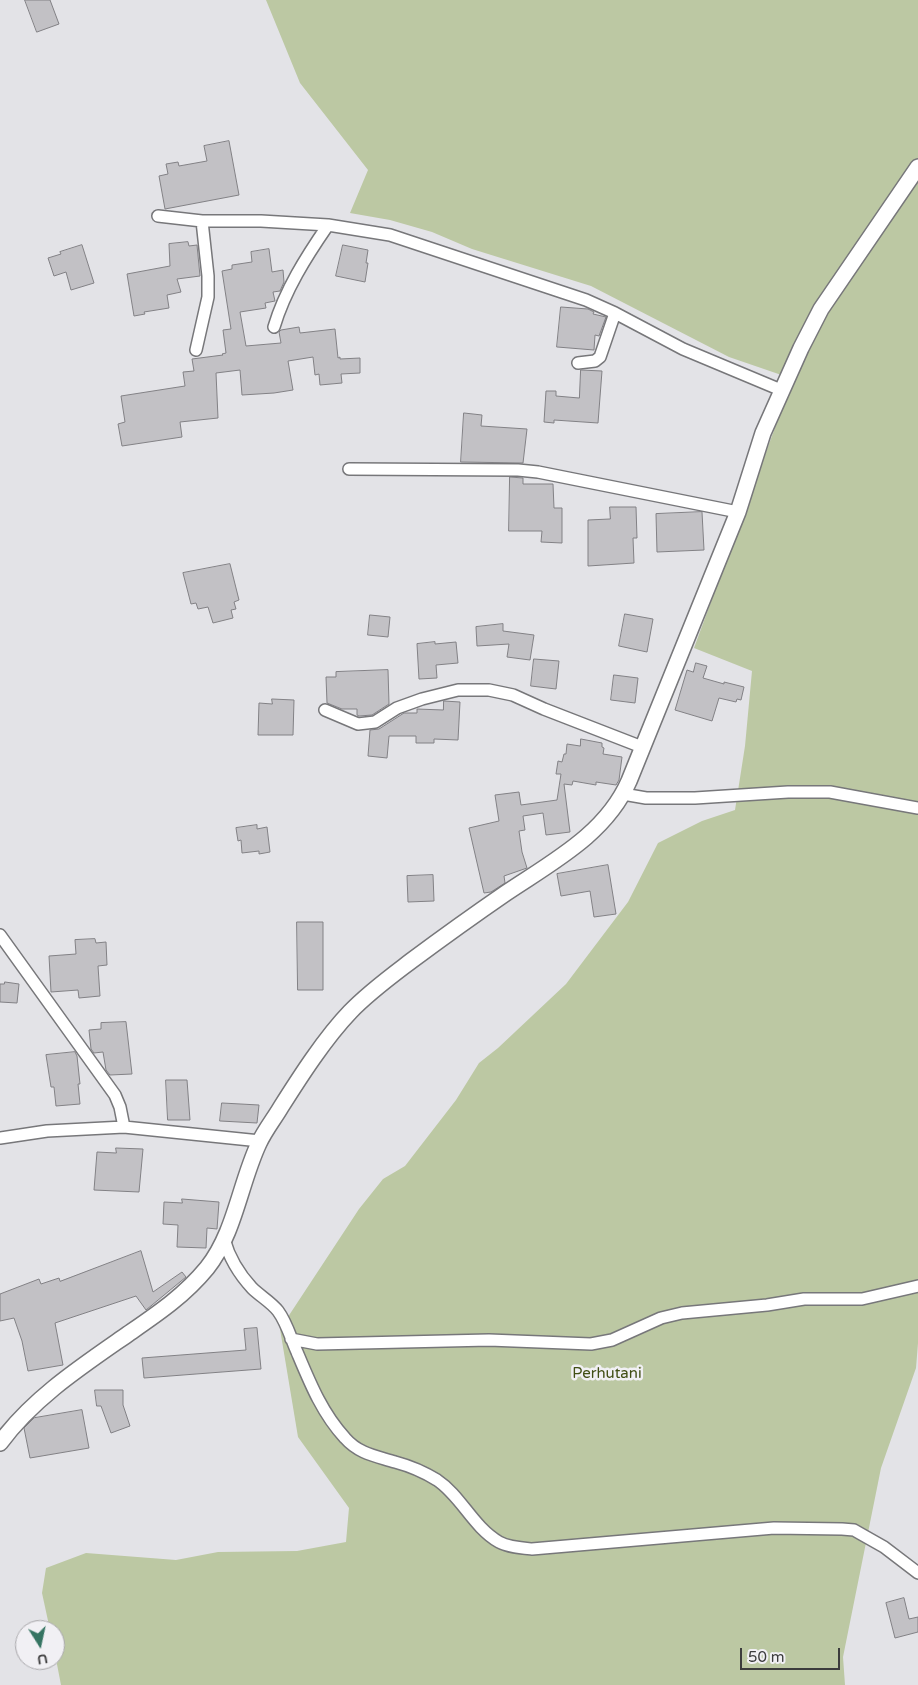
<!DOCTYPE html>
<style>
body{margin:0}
#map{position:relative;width:918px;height:1685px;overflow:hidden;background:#e3e3e7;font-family:"Varela Round",sans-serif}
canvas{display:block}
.north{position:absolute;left:15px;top:1620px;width:50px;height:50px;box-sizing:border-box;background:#f1f0f4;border:1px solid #a9a8ab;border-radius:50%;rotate:170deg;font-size:14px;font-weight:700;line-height:20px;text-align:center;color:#3c3c3d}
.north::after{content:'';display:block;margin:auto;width:18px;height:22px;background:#357462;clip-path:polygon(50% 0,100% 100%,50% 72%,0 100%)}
.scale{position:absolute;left:740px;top:1648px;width:100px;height:22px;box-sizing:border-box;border:2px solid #3c3c3d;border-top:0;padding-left:6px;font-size:15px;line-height:18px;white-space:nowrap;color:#3c3c3d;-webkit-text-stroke:4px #f1f0f4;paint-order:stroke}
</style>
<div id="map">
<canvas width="918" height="1685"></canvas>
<div class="north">U</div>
<div class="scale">50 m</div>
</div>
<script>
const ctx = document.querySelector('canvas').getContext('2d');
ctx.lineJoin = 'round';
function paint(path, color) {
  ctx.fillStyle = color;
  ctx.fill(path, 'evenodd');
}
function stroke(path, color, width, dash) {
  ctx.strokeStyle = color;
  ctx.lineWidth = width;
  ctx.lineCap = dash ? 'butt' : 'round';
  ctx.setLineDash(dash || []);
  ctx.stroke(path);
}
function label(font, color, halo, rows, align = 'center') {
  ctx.font = font + ' "Varela Round",sans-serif';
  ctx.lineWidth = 5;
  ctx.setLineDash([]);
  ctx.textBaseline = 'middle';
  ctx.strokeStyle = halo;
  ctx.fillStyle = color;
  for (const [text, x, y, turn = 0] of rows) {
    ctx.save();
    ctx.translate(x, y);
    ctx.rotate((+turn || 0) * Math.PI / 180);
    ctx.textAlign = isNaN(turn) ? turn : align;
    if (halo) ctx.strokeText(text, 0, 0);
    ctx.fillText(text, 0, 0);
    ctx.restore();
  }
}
paint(new Path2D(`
 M 266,0 L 918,0 L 918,1343 L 916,1368 L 881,1468 L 843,1657 L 845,1685 L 61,1685 L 55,1654 L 55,1630 L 50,1630 L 42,1593 L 46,1568 L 86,1553 L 176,1560 L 218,1552 L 297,1551 L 346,1542 L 349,1508 L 298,1437 L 280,1329 L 359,1209 L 383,1179 L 405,1166 L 456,1100 L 479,1063 L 498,1048 L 566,984 L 628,902 L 658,843 L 702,821 L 735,810 L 745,746 L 752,671 L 694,648 L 787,395 L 796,380 L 729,357 L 591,286 L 472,249 L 432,232 L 390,220 L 350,213 L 368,170 L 300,83 Z`), '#bcc8a3');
const building = new Path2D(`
 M 25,0 L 50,0 L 59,24 L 37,32 Z
 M 229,141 L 239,195 L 165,209 L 159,176 L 168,174 L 166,164 L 178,162 L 179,166 L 207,161 L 204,146 Z
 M 188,242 L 189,246 L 197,245 L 200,276 L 177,279 L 181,292 L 167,295 L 169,308 L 144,312 L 145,314 L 134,316 L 127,274 L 170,266 L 169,244 Z
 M 82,245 L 94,283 L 71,290 L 66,272 L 54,276 L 48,258 L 61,254 L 60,252 Z
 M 343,245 L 368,250 L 366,263 L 368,263 L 365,282 L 336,276 Z
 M 269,249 L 272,272 L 283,270 L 284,282 L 280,291 L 273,292 L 275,301 L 265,303 L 266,308 L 240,312 L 246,346 L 281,343 L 279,332 L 281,330 L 299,327 L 300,333 L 335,329 L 338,358 L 340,357 L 340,359 L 360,358 L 360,373 L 341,374 L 342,383 L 320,385 L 319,374 L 315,375 L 313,357 L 288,361 L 293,390 L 274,393 L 242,395 L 240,370 L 216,373 L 218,418 L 180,422 L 182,437 L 122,446 L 118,424 L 125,422 L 121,396 L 185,386 L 183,372 L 194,371 L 192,359 L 223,355 L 222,354 L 226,353 L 223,330 L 231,329 L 222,271 L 232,269 L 232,265 L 252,262 L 251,252 Z
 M 561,307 L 588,309 L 594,312 L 593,314 L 606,317 L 599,336 L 595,335 L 594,350 L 557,347 Z
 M 581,370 L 602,371 L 598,423 L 554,420 L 554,423 L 544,422 L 546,391 L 556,391 L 556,396 L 579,398 Z
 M 464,413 L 482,415 L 481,426 L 527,429 L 523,463 L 461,462 Z
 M 510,477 L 523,478 L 523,484 L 553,484 L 554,508 L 562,508 L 562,543 L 541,542 L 542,531 L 509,531 Z
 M 610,507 L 636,507 L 637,538 L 633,538 L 634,563 L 588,566 L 588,520 L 610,519 Z
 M 702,512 L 704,550 L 657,552 L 656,514 Z
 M 230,564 L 239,600 L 234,602 L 236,609 L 231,610 L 233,618 L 213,623 L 208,607 L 198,609 L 196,603 L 191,604 L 183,573 Z
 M 625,614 L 653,619 L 647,652 L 619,646 Z
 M 370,615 L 390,617 L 388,637 L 368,635 Z
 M 503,624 L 503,631 L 534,635 L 530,660 L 507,657 L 509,644 L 477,646 L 476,627 Z
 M 435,642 L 435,644 L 456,642 L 458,663 L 436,665 L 437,678 L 419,679 L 417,644 Z
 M 534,659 L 559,661 L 556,689 L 531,686 Z
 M 696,663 L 707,666 L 703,678 L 724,684 L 724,682 L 744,687 L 741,700 L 737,699 L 736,702 L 719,698 L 712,721 L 675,710 L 687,670 L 693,672 Z
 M 388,670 L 389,704 L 372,715 L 359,716 L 357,715 L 357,709 L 342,709 L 327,703 L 326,677 L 336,677 L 336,672 Z
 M 614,675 L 638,678 L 635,703 L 611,700 Z
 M 272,699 L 294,700 L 293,735 L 258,735 L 259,703 L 272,704 Z
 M 444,701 L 460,702 L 458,740 L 434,739 L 434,743 L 416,743 L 416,736 L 389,736 L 387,758 L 368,756 L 370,730 L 379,729 L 404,713 L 417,713 L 417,709 L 443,710 Z
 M 581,739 L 602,743 L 602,747 L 604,748 L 603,754 L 622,757 L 619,780 L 616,785 L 596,782 L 596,785 L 573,781 L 572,785 L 564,784 L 570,832 L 546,835 L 543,813 L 523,816 L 525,830 L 519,831 L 522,852 L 527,868 L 504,876 L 505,883 L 491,892 L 484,893 L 469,828 L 499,821 L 495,795 L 519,792 L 521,805 L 557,800 L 561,774 L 556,774 L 558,761 L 562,762 L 564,754 L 566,754 L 567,744 L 580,746 Z
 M 257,825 L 257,829 L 267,827 L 270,852 L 259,854 L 259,851 L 242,853 L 241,840 L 238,841 L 236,828 Z
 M 608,865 L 616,914 L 594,917 L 590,891 L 561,896 L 557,874 Z
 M 433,875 L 434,901 L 408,902 L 407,876 Z
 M 297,922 L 323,922 L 323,990 L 298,990 Z
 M 95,939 L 96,943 L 106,942 L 107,965 L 98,966 L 100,996 L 79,998 L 78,990 L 51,992 L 49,956 L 76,954 L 75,940 Z
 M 5,982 L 19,984 L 17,1003 L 0,1002 L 0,984 L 4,984 Z
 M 126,1022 L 132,1074 L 110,1075 L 106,1070 L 103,1052 L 94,1053 L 91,1049 L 89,1030 L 101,1029 L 101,1023 Z
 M 75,1052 L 77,1056 L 80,1084 L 78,1084 L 80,1104 L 56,1106 L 54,1087 L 51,1087 L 46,1055 Z
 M 166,1080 L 187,1080 L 190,1120 L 168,1120 Z
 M 222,1103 L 259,1105 L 257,1123 L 220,1121 Z
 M 116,1148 L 143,1149 L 139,1192 L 94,1190 L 97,1152 L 116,1153 Z
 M 182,1199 L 219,1202 L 217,1229 L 207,1228 L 206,1248 L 177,1247 L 178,1225 L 163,1224 L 164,1202 L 182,1203 Z
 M 141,1251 L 153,1292 L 182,1272 L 186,1277 L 146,1310 L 136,1296 L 55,1323 L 63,1365 L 28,1371 L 22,1341 L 14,1318 L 0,1321 L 0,1294 L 39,1279 L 41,1284 L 59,1278 L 60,1281 Z
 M 257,1328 L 261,1369 L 144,1378 L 142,1358 L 246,1350 L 244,1329 Z
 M 95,1390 L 123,1390 L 123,1405 L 130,1426 L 111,1433 L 101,1406 L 97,1406 Z
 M 82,1410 L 89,1448 L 30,1458 L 24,1428 L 34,1418 Z
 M 904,1598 L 909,1619 L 918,1617 L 918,1632 L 895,1638 L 886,1603 Z`);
paint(building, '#c2c1c5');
stroke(building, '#828185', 1);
const minor = new Path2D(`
 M 158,216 L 202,221 L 261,221 L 328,225 L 390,235 L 586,300 L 615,313 L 683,349 L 781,390
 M 274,327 C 285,290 306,257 328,225
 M 196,350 L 208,297 L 208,276 L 202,221
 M 578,363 L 595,361 L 600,357 L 615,313
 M 349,469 L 518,470 L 538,472 L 738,512
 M 325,710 L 358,724 L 375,722 L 397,708 L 422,699 L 458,690 L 489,690 L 513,695 L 544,709 L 642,747
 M 623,794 L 646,798 L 695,798 L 788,792 L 830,792 L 918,808
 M 0,935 L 115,1095 L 120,1107 L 124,1127
 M 0,1138 L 47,1131 L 124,1127 L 260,1141
 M 224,1239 C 229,1257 240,1275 252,1288 C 260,1296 271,1302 278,1311 C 287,1323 291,1339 297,1352 C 310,1383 322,1413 345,1438 C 359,1454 376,1456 395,1462 C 410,1466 424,1472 437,1480 C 461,1496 473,1527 499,1542 C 508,1547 521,1548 532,1549 L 774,1528 L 842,1529 L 854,1530 L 861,1534 L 884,1547 L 918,1573
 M 291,1339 L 317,1344 L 489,1340 L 591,1344 L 612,1340 L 661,1318 L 682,1313 L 767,1305 L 804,1299 L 862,1299 L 918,1286`);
const tertiary = new Path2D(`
 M 0,1443 C 33,1398 82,1366 128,1334 C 157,1314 184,1296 207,1268 C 235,1233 240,1183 259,1143 C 265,1130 274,1119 281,1107 C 300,1077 325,1038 350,1012 C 368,993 390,977 411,961 C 442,938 474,915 506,893 C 552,862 606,834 629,781 L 738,512 L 763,433 L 801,348 L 821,309 L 918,167`);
stroke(minor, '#77777a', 14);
stroke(tertiary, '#77777a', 18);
stroke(minor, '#fff', 11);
stroke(tertiary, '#fff', 15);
label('15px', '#404e14', '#f1f0f4', [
 ["Perhutani",607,1374]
]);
</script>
